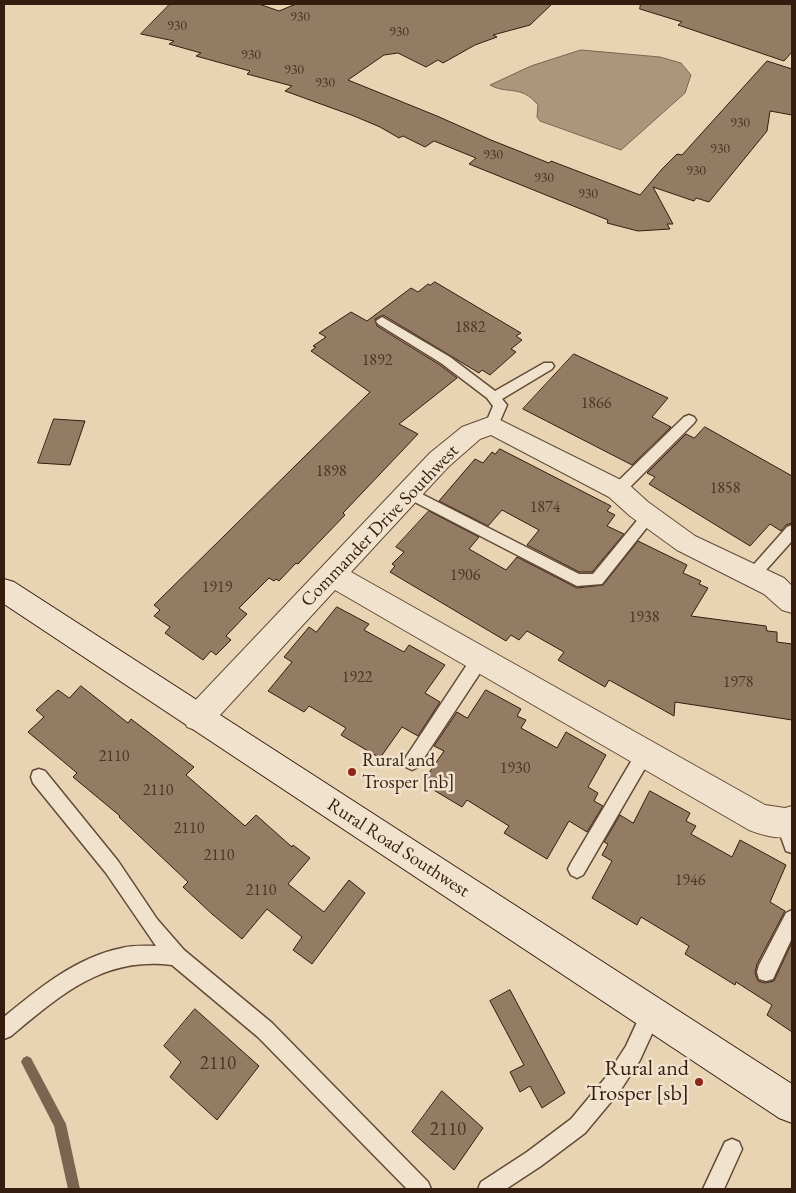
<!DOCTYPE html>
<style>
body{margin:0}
#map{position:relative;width:796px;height:1193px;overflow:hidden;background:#e8d3b2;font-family:"EB Garamond",serif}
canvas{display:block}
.frame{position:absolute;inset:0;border:5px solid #361c0f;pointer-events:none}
</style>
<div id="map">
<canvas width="796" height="1193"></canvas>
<div class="frame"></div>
</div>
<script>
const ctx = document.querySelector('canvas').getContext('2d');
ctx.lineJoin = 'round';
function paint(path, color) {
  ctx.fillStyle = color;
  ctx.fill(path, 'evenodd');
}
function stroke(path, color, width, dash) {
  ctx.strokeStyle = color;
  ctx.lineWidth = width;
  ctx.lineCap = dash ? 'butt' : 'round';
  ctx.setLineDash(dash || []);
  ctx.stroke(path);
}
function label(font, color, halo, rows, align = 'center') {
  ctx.font = font + ' "EB Garamond",serif';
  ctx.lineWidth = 5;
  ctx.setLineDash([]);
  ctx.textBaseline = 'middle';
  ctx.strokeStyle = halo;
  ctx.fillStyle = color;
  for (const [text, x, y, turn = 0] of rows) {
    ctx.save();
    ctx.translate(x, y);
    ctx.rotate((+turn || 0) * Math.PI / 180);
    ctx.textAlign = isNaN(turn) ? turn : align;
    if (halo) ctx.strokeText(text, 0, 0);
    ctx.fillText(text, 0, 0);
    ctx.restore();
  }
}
const water = new Path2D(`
 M 581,50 L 660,57 L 681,63 L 691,75 L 685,93 L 621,150 L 540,121 L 537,117 L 538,105 C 521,84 508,95 490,85 L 531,66 Z`);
paint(water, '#ab957b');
stroke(water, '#7c6550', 1);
paint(new Path2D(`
 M 27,1056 L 31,1058 L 66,1124 L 80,1189 L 68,1189 L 54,1126 L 21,1062 L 23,1058 Z`), '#7c6550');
const building = new Path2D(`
 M 170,4 L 259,4 L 279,11 L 296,4 L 552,4 L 530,25 L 493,35 L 497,37 L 475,45 L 443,63 L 438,60 L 426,67 L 398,53 L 384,55 L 348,80 L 437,116 L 491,140 L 549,163 L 551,161 L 640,195 L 662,169 L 677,154 L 682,155 L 767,61 L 792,69 L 792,115 L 770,111 L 767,131 L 709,202 L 696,198 L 694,201 L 653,187 L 673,224 L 667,224 L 670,229 L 638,231 L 607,223 L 608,220 L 469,164 L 476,158 L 434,141 L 425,147 L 403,136 L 399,138 L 380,127 L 354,116 L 285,91 L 292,86 L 247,74 L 250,71 L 196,56 L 201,53 L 169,44 L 174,41 L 141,34 Z
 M 641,4 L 792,4 L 792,52 L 784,61 L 678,25 L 682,22 L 640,9 Z
 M 435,282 L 521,333 L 516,336 L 522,340 L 511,349 L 516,352 L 490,375 L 482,370 L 479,373 L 383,315 L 375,319 L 377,326 L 440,365 L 457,378 L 399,424 L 418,434 L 343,513 L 345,515 L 298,564 L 296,563 L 279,581 L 276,579 L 274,581 L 269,578 L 239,608 L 247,614 L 226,636 L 231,640 L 216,655 L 211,651 L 203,660 L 165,633 L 170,627 L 154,616 L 160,610 L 154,605 L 370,392 L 311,351 L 316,347 L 313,346 L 326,337 L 319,333 L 351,312 L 367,321 L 411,288 L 418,292 L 428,284 L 430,285 Z
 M 574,354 L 668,398 L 652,417 L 671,427 L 632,465 L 523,409 Z
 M 54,419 L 85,421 L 70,465 L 38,463 Z
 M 705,427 L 792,476 L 792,523 L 786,525 L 781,531 L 770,524 L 750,546 L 649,484 L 655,477 L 647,473 L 686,434 L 694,438 Z
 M 500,449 L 611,506 L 607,511 L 615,515 L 607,526 L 624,534 L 592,572 L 579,572 L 527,545 L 539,530 L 502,510 L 488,526 L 439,501 L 475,459 L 483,463 L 492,452 L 495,454 Z
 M 429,511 L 479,537 L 469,549 L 506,570 L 517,557 L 577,588 L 603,585 L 638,541 L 687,565 L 683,573 L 701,581 L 699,584 L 708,588 L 691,616 L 766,626 L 767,631 L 777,632 L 777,642 L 792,644 L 792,720 L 675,702 L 674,716 L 609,680 L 605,687 L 558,660 L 564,652 L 527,631 L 519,640 L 511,635 L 506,641 L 390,572 L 395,566 L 392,564 L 404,552 L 396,547 Z
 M 337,607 L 369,624 L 364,630 L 404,652 L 409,645 L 445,665 L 425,693 L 440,702 L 418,736 L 402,727 L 380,758 L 341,735 L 346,728 L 309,706 L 304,712 L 268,691 L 292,662 L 284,657 L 309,627 L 316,632 Z
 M 81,686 L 128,723 L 131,719 L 194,767 L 186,775 L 245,826 L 256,815 L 292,847 L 293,845 L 310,858 L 288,884 L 324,912 L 349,880 L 365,893 L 312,964 L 293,950 L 302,937 L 267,909 L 242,939 L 212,914 L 183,887 L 188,882 L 119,817 L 120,816 L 73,777 L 77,773 L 28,732 L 44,717 L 36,710 L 58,690 L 69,698 Z
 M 486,690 L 521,709 L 517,716 L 526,720 L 521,728 L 557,748 L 566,732 L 606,755 L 588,787 L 598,793 L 594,801 L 603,806 L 587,832 L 569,821 L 547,859 L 504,833 L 509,826 L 467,800 L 462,807 L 422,783 L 444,751 L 434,746 L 457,712 L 467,718 Z
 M 650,791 L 690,813 L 686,821 L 696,826 L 691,834 L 732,857 L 740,840 L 786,865 L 770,902 L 785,911 L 757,964 L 755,973 L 758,981 L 765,983 L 774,981 L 792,942 L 792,1032 L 767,1015 L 772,1005 L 736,982 L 735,985 L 685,954 L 689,946 L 641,917 L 637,925 L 592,898 L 612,861 L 602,855 L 608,844 L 604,842 L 620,815 L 633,823 Z
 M 510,990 L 565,1093 L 542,1108 L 530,1086 L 520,1092 L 510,1072 L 524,1065 L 490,1001 Z
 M 195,1009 L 259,1066 L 217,1120 L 170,1077 L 181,1062 L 164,1046 Z
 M 442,1091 L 483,1128 L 454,1170 L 412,1132 Z`);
paint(building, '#937b64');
stroke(building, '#361c0f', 1);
const lane = new Path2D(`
 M 382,317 L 450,357 L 495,391 L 544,363 L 552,363 L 554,366 L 552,369 L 502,399 L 507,405 L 497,428 L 487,428 L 485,425 L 493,406 L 487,398 L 441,363 L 378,324 L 376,321 Z
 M 689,415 L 694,417 L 696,420 L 694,423 L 623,494 L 618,495 L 613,494 L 611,490 L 613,486 L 684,417 Z
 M 410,488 L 579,574 L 593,574 L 644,512 L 649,510 L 654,512 L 656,516 L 602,584 L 577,586 L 405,497 L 403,493 L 405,489 Z
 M 792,525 L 792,541 L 758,579 L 753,581 L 748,579 L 746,575 L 748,571 L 787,527 Z
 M 480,652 L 486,654 L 488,659 L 486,664 L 418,767 L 412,770 L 406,767 L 404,762 L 406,757 L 474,654 Z
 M 645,745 L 651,748 L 653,753 L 651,758 L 583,875 L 577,878 L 571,875 L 568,869 L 571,863 L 639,748 Z
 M 39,769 L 45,771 L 118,861 L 157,919 L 184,950 L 272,1023 L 428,1182 L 431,1189 L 407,1189 L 258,1037 L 172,965 C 104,956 60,995 11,1036 L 4,1039 L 4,1017 C 39,988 77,957 122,948 C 133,945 145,946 156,946 L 106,873 L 33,783 L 31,777 L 33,771 Z
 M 785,815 L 791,817 L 792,820 L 792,853 L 786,851 L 776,823 L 779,817 Z
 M 792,910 L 792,938 L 773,979 L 766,981 L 759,979 L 757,972 L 759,965 L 786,913 Z
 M 651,1004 L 658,1007 L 661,1014 L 640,1060 L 620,1091 L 585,1133 L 541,1166 L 506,1189 L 478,1189 L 481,1182 L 527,1152 L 571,1119 L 606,1077 L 626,1046 L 644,1007 Z
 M 732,1139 L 739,1142 L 742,1149 L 724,1189 L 703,1189 L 725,1142 Z`);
const street = new Path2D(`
 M 492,416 L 627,483 L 648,502 L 695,536 L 784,578 L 792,586 L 792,613 L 782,610 L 764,594 L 677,550 L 630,516 L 609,497 L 491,435 L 480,439 L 448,467 L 351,572 L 765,805 L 785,808 L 792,806 L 792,836 C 778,840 762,835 749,830 L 335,590 L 209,727 L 198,731 L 187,727 L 183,718 L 187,709 L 430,453 L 462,427 Z`);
const secondary = new Path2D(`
 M 4,579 L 14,582 L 792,1084 L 792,1123 L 779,1118 L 4,604 Z`);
stroke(lane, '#624a38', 3);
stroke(street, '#624a38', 2);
stroke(secondary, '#361c0f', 2);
paint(lane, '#f0e2cd');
paint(street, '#f0e2cd');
paint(secondary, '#f0e2cd');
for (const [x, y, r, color] of [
 [352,772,5,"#8f2418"],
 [699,1082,5,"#8f2418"]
]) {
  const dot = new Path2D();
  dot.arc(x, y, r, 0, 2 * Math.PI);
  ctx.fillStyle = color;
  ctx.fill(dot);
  stroke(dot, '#f0e2cd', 2);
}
label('14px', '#4d3424', null, [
 ["930",300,17],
 ["930",177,26],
 ["930",399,32],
 ["930",251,55],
 ["930",294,70],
 ["930",325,83],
 ["930",740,123],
 ["930",720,149],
 ["930",493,155],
 ["930",696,171],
 ["930",544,178],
 ["930",588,194]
]);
label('16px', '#4d3424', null, [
 ["1882",470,328],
 ["1892",377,361],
 ["1866",596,404],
 ["1898",331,472],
 ["1858",725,489],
 ["1874",545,508],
 ["1906",465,576],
 ["1919",217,588],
 ["1938",644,618],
 ["1922",357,678],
 ["1978",738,683],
 ["2110",114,757],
 ["1930",515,769],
 ["2110",158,791],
 ["2110",189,829],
 ["2110",219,856],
 ["1946",690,881],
 ["2110",261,891]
]);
label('19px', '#361c0f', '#f0e2cd', [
 ["Commander Drive Southwest",380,526,-46],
 ["Rural Road Southwest",398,848,33]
]);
label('19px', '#361c0f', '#f0e2cd', [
 ["Rural and",362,761],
 ["Trosper [nb]",362,783]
], 'left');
label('19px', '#4d3424', null, [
 ["2110",218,1064],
 ["2110",448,1130]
]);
label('22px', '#361c0f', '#f0e2cd', [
 ["Rural and",689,1069],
 ["Trosper [sb]",689,1094]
], 'right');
</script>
